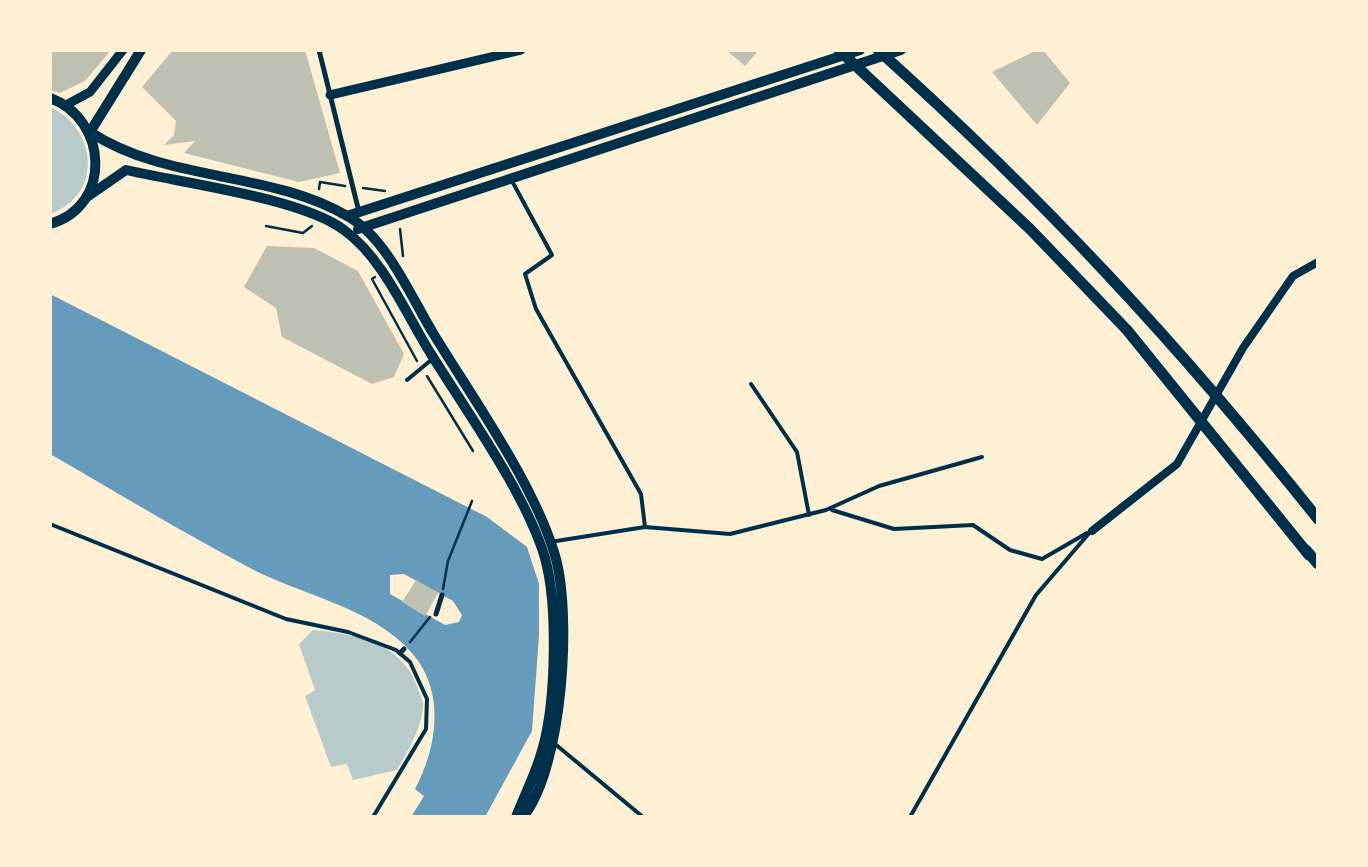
<!DOCTYPE html>
<style>
body{margin:0}
#map{position:relative;width:1368px;height:867px;overflow:hidden;background:#fdf0d5;font-family:Signika,sans-serif}
canvas{display:block}
.frame{position:absolute;inset:0;border:52px solid #fdf0d5;pointer-events:none}
</style>
<div id="map">
<canvas width="1368" height="867"></canvas>
<div class="frame"></div>
</div>
<script>
const ctx = document.querySelector('canvas').getContext('2d');
ctx.lineJoin = 'round';
function paint(path, color) {
  ctx.fillStyle = color;
  ctx.fill(path, 'evenodd');
}
function stroke(path, color, width, dash) {
  ctx.strokeStyle = color;
  ctx.lineWidth = width;
  ctx.lineCap = dash ? 'butt' : 'round';
  ctx.setLineDash(dash || []);
  ctx.stroke(path);
}
paint(new Path2D(`
 M 50,107 C 97,128 104,195 50,214 Z
 M 313,630 C 354,634 400,642 416,684 C 418,690 423,699 423,706 C 422,728 407,752 397,770 L 353,780 L 347,764 L 331,767 L 305,696 L 315,690 L 299,644 Z`), '#b9caca');
paint(new Path2D(`
 M 50,294 L 487,517 L 527,547 L 539,584 L 539,636 L 532,731 L 485,817 L 411,817 L 424,796 L 415,789 C 437,748 446,692 412,653 C 372,607 301,595 250,568 C 182,532 116,492 50,454 ZM 404,574 L 453,601 L 462,615 L 459,622 L 445,625 L 390,594 L 390,575 Z`), '#669bbc');
paint(new Path2D(`
 M 50,50 L 111,50 L 85,81 L 60,93 L 50,90 Z
 M 173,50 L 305,50 L 340,173 L 299,182 L 184,153 L 195,141 L 164,145 L 174,135 L 176,121 L 142,87 Z
 M 726,50 L 759,50 L 745,66 Z
 M 1037,50 L 1043,50 L 1070,83 L 1037,125 L 992,72 Z
 M 267,246 L 314,248 L 358,271 L 404,354 L 394,377 L 372,384 L 282,337 L 276,308 L 244,287 Z
 M 416,580 L 438,593 L 425,616 L 402,602 Z`), '#bec0b2');
stroke(new Path2D(`
 M 363,188 L 385,191
 M 319,189 L 320,182 L 345,186
 M 266,226 L 303,233 L 312,226
 M 400,229 L 403,256
 M 375,277 L 372,279 L 417,361
 M 427,376 L 473,451
 M 443,589 L 448,561 L 472,501
 M 410,642 L 430,617`), '#003049', 2.5);
stroke(new Path2D(`
 M 512,181 L 552,255 L 525,274 L 536,309 L 641,494 L 645,527
 M 407,380 L 430,361
 M 751,384 L 797,452 L 809,515
 M 832,510 L 894,529 L 973,525 L 1010,550 L 1042,559 L 1087,533
 M 50,524 L 286,619 L 348,632 L 396,650 L 410,662 L 427,699 L 426,729 L 373,817
 M 550,542 L 645,527 L 730,534 L 826,510 L 879,486 L 982,457
 M 555,744 L 643,817
 M 910,817 L 1036,595 L 1091,531`), '#003049', 4);
stroke(new Path2D(`
 M 319,50 L 359,212
 M 436,614 L 442,595
 M 400,653 L 404,649`), '#003049', 5);
stroke(new Path2D(`
 M 1092,531 L 1177,464 L 1243,348 L 1293,276 L 1318,262`), '#003049', 8);
stroke(new Path2D(`
 M 330,95 L 521,50
 M 66,105 L 90,92 L 123,50`), '#003049', 9);
stroke(new Path2D(`
 M 141,50 L 90,132 C 168,183 270,170 349,217 C 387,239 410,295 433,333 C 472,397 532,481 554,552 C 573,611 563,768 523,817
 M 50,98 C 108,119 113,206 50,224
 M 87,197 L 126,170 C 182,183 302,198 344,230 C 383,258 406,314 431,354 C 467,412 526,494 545,558 C 558,605 556,700 543,747 C 537,771 525,794 516,817
 M 347,216 L 860,50
 M 358,229 L 901,50`), '#003049', 10);
stroke(new Path2D(`
 M 839,50 L 1030,229 L 1127,330 L 1309,555
 M 878,50 C 1042,197 1181,347 1318,519`), '#003049', 11);
stroke(new Path2D(`
 M 1306,550 L 1318,564`), '#003049', 11);
</script>
